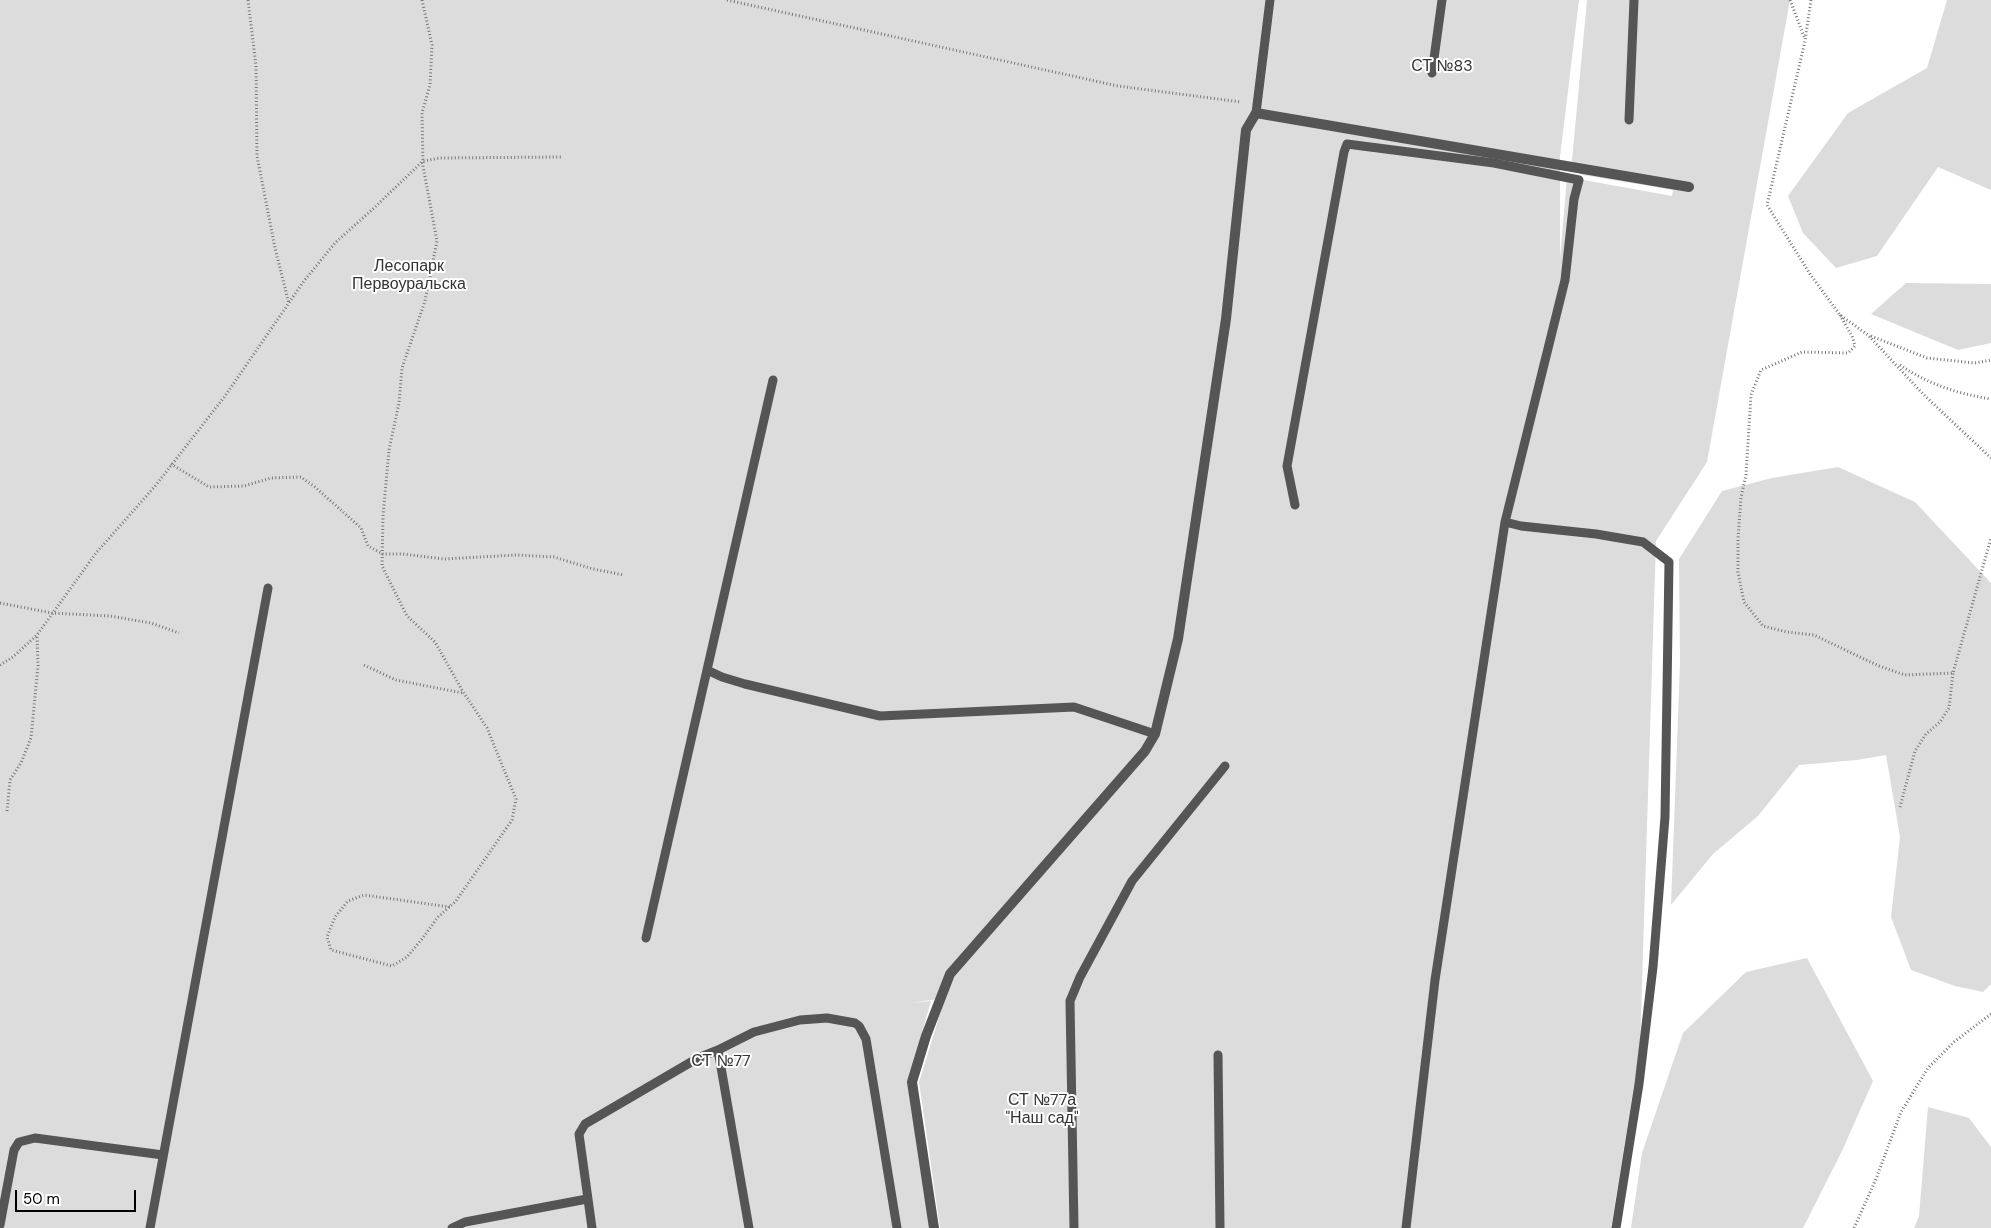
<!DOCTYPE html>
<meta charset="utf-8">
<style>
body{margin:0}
#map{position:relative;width:1991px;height:1228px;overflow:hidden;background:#fff;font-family:"DM Sans",sans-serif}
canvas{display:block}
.scale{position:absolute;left:15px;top:1190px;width:121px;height:22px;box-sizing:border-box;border:2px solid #000;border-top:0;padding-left:6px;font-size:15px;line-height:18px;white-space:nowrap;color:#000;-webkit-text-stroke:4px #fff;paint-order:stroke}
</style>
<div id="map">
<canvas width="1991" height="1228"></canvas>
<div class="scale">50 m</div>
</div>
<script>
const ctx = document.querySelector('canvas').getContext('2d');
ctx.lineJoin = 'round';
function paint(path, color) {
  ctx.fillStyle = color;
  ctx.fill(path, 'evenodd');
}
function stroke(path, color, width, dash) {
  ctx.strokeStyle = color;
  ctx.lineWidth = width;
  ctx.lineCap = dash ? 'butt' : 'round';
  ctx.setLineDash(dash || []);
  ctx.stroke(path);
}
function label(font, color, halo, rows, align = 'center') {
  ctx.font = font + ' "DM Sans",sans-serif';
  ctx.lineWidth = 4;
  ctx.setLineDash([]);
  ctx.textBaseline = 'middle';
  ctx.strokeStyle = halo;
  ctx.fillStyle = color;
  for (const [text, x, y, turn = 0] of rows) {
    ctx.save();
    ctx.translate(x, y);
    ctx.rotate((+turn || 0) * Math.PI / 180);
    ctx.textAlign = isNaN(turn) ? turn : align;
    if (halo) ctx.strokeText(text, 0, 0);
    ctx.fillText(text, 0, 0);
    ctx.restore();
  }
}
paint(new Path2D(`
 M 0,0 L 1579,0 L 1560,157 L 1560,258 L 1567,177 L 1672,196 L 1673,190 L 1583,175 L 1571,171 L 1587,0 L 1790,0 L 1707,462 L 1656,541 L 1640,1048 L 1611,1228 L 940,1228 L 919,1082 L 945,998 L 911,1003 L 931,1001 L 908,1081 L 930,1228 L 0,1228 Z
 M 1947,0 L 1991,0 L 1991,190 L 1938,167 L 1877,256 L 1836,268 L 1803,233 L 1788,196 L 1848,113 L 1927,68 Z
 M 1906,283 L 1991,284 L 1991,343 L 1958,350 L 1871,314 Z
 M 1838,467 L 1915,502 L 1991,583 L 1991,984 L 1983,992 L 1955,986 L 1911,970 L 1891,917 L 1900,837 L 1886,755 L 1857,760 L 1799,765 L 1758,816 L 1713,854 L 1671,905 L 1680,663 L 1679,559 L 1722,491 L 1772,478 Z
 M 1807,958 L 1873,1081 L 1842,1151 L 1803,1228 L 1631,1228 L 1642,1153 L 1683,1033 L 1746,972 Z
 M 1928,1107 L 1969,1118 L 1991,1147 L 1991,1228 L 1914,1228 L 1919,1216 Z`), '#dcdcdc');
stroke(new Path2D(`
 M 248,0 L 256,66 L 257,156 L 275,248 L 289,304
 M 422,0 L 432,45 L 430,85 L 422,113 L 423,166 L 437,241 L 425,301 L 402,368 L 399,403 L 389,450 L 383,516 L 382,566 L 407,616 L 435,642 L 462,690 L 487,728 L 516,799 L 512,820 L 456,901 L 438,917 L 422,939 L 407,957 L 392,966 L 331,950 L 327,937 L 335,917 L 348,901 L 364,895 L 450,907
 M 727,0 L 1118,86 L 1241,102
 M 1790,0 L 1805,39
 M 1811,0 L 1805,41 L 1767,205 L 1810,274 L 1840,315 L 1868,335 L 1924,395 L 1991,458
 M 1840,315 L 1852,336 L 1855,346 L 1848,353 L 1802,352 L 1761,370 L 1751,395 L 1746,475 L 1741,497 L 1738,539 L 1738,572 L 1744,602 L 1763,626 L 1787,632 L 1814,635 L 1879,666 L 1905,675 L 1953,673 L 1991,538
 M 1871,336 L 1927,358 L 1975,363 L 1991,360
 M 1900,365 C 1928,384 1958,394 1991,399
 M 171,464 L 209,487 L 244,486 L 271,478 L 301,477 L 315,487 L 361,528 L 368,546 L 383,554 L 403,554 L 444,559 L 516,555 L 554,557 L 593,569 L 624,575
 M 0,603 L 52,613 L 110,616 L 151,623 L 179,633
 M 0,665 L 13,657 L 37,635 L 96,553 L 156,485 L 225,396 L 304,281 L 335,243 L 375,207 L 423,161 L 440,158 L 561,157
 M 364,665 L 396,680 L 463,693
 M 1900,807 L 1915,751 L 1926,734 L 1940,722 L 1949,708 L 1953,673
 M 7,811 L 10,780 L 21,763 L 31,738 L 38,666 L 37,635
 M 1854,1228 L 1876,1179 L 1901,1112 L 1928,1068 L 1954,1042 L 1991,1014`), '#777', 3, [1, 2.5]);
stroke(new Path2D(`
 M 1432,73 L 1442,0
 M 1256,113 L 1270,0
 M 1629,120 L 1634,0
 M 1295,505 L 1287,466 L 1344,152 L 1347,144 L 1494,163 L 1579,180 L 1574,199 L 1565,280 L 1505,522 L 1435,980 L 1406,1228
 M 1505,522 L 1521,526 L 1596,534 L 1643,542 L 1669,562 L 1665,817 L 1653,967 L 1639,1084 L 1616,1228
 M 707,670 L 722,677 L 745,684 L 880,716 L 1074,707 L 1155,734
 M 646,938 L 773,380
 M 718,1050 L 749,1228
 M 1218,1055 L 1220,1228
 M 0,1225 L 14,1150 L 19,1142 L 35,1138 L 163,1155
 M 150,1228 L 268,588
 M 452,1228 L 465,1222 L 587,1199
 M 592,1228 L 579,1134 L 585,1124 L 698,1058 L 718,1050 L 754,1032 L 800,1020 L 827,1018 L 855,1023 L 859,1026 L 866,1039 L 897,1228
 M 1074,1228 L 1070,1001 L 1080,977 L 1132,881 L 1225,766`), '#555', 9);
stroke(new Path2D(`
 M 934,1228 L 912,1082 L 926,1036 L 950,974 L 1145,751 L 1155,734 L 1178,639 L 1226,319 L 1246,130 L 1256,113 L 1689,187`), '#555', 10);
label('16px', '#333', '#fff', [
 ["СТ №83",1442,67],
 ["Лесопарк",409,267],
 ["Первоуральска",409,285],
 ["СТ №77",721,1062],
 ["СТ №77а",1042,1101],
 ["\"Наш сад\"",1042,1119]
]);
</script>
